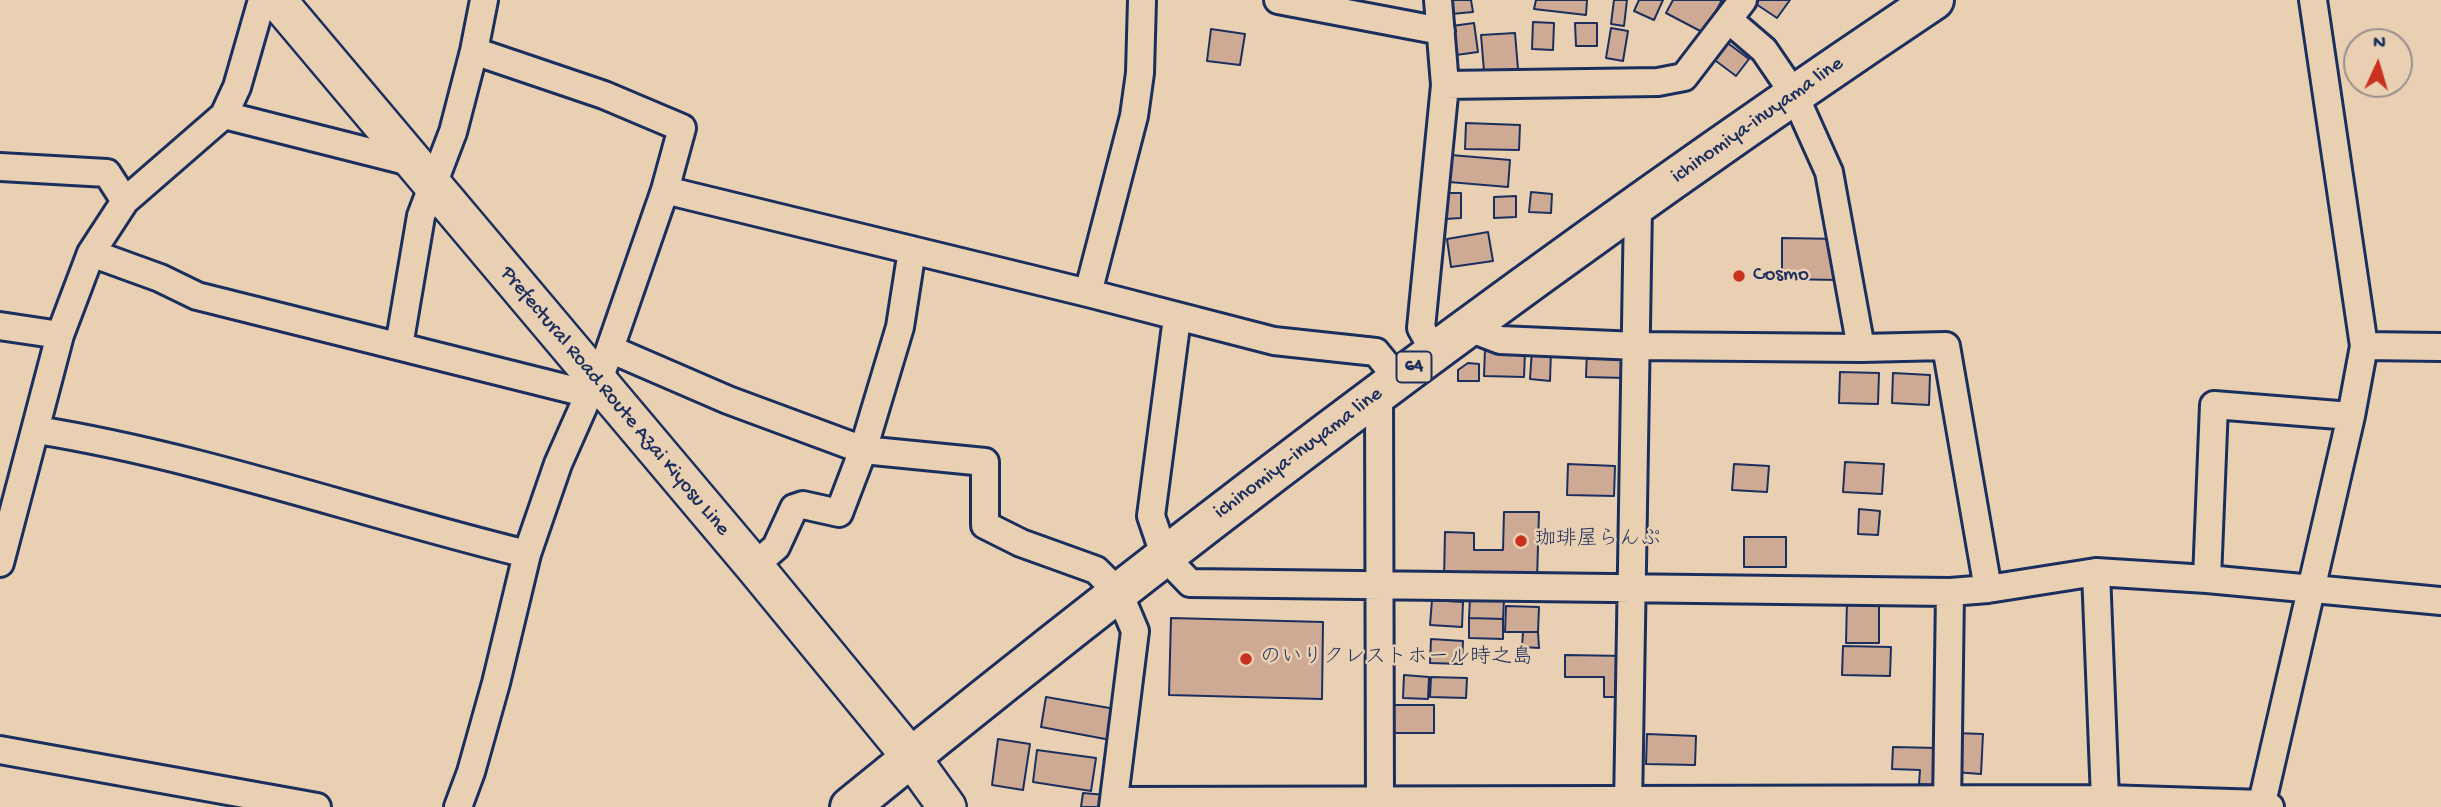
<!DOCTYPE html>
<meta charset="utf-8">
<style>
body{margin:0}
#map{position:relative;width:2441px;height:807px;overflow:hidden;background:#ead0b2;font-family:"Gochi Hand",sans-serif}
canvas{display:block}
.north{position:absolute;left:2343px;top:28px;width:70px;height:70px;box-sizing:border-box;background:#ead0b2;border:2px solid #979090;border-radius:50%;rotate:4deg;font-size:19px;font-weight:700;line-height:28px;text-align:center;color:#1b2f5e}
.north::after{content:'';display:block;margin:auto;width:24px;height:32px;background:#c8321e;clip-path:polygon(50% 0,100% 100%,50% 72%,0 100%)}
</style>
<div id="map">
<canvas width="2441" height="807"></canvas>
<div class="north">N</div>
</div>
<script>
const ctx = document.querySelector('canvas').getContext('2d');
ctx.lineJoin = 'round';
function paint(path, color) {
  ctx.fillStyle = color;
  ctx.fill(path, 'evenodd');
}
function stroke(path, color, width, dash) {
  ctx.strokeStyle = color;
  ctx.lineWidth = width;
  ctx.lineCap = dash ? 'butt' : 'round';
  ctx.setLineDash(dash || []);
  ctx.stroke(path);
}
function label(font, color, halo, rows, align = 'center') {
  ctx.font = font + ' "Gochi Hand","Klee One",sans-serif';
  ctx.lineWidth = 5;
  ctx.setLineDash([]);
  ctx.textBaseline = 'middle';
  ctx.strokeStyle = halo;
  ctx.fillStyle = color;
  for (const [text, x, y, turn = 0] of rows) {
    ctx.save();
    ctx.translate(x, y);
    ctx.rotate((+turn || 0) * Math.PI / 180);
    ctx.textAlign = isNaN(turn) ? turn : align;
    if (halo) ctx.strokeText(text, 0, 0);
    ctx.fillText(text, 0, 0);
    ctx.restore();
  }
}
const building = new Path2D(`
 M 1449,0 L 1471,0 L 1473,12 L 1451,14 Z
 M 1536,0 L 1587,0 L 1586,15 L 1534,9 Z
 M 1614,0 L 1627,0 L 1624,26 L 1611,24 Z
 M 1639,0 L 1663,0 L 1654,20 L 1634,11 Z
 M 1673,0 L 1722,0 L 1704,33 L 1666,13 Z
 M 1759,0 L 1790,0 L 1777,18 L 1756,4 Z
 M 1533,22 L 1554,23 L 1553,50 L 1532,49 Z
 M 1474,23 L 1478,52 L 1456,55 L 1452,26 Z
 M 1575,23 L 1597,23 L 1597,46 L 1576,46 Z
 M 1611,28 L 1628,31 L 1623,61 L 1606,58 Z
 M 1211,29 L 1245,34 L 1240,65 L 1207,61 Z
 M 1515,33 L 1518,69 L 1484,71 L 1481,35 Z
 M 1725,41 L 1749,59 L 1736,76 L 1712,58 Z
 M 1466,123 L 1520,125 L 1519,150 L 1465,149 Z
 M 1451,155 L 1510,160 L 1508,187 L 1449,182 Z
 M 1531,192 L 1552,194 L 1551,213 L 1529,212 Z
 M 1444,193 L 1461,193 L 1461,218 L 1445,219 Z
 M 1516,196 L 1516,217 L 1494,218 L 1494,197 Z
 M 1488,232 L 1493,261 L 1451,267 L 1447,239 Z
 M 1782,238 L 1840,239 L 1840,280 L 1782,279 Z
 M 1485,349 L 1525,351 L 1524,377 L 1484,376 Z
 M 1532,350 L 1551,351 L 1550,381 L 1530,379 Z
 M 1587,350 L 1626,351 L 1625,378 L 1586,377 Z
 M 1468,363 L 1479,364 L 1479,381 L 1458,381 L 1458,370 Z
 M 1840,372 L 1879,373 L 1878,404 L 1839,403 Z
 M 1893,373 L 1930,375 L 1929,405 L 1892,403 Z
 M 1845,462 L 1884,464 L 1882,494 L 1843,492 Z
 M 1568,464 L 1615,466 L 1614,496 L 1567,495 Z
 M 1734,464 L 1769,466 L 1767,492 L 1732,490 Z
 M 1859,509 L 1880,511 L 1878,535 L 1858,534 Z
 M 1504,512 L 1539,512 L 1537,580 L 1444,579 L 1445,532 L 1474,533 L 1474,550 L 1503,550 Z
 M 1744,537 L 1786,537 L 1786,567 L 1744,567 Z
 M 1470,598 L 1504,599 L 1503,619 L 1469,618 Z
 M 1432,600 L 1463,602 L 1462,627 L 1430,625 Z
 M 1847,600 L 1879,601 L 1879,643 L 1846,643 Z
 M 1506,606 L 1539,607 L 1538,632 L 1505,632 Z
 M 1171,618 L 1323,622 L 1322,699 L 1169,695 Z
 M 1469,618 L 1503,619 L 1503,639 L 1469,638 Z
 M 1523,632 L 1538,632 L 1539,648 L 1522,647 Z
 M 1431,639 L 1463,641 L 1462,664 L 1430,663 Z
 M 1843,646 L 1891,647 L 1890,676 L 1842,675 Z
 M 1565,655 L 1626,656 L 1625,697 L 1604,697 L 1604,677 L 1565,677 Z
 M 1404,675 L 1429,677 L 1428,699 L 1403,698 Z
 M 1431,677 L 1467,678 L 1466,698 L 1430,697 Z
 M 1046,697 L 1121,710 L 1116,741 L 1041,727 Z
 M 1388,705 L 1434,705 L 1434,733 L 1388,733 Z
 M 1955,733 L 1983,734 L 1981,774 L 1954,772 Z
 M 1647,734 L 1696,736 L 1695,765 L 1646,764 Z
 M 998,739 L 1030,744 L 1023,790 L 992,785 Z
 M 1893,747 L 1938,748 L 1937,785 L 1919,784 L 1920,770 L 1892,769 Z
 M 1037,750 L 1096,758 L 1091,791 L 1033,782 Z
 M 1083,793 L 1106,795 L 1105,807 L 1081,807 Z`);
paint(building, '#ceaa95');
stroke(building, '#1b2f5e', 2);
const street = new Path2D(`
 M 1278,0 L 1441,31
 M 1729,20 L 1764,50 L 1794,94 L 1829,172 L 1861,348
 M 1445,85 L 1658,82 L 1684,77 L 1743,0
 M 224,115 L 414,163
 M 0,167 L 107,173 L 125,201
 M 665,190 L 1088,293 L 1274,341 L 1376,352 L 1398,379
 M 91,253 L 160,278 L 197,296 L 589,394 L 598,383 L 665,190 L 682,128 L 604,95 L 474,51
 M 1088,293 L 1134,116 L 1140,73 L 1142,0
 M 1177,318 L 1151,516 L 1165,557 L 1190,583 L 1950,592 L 1988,589 L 2096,572 L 2207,579 L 2441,601
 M 0,326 L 60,335
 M 1469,328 L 1500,340 L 1637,346 L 1861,348 L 1946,346 L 1988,589
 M 399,346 L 421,216 L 453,132 L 474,51 L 484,0
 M 2364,346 L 2441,347
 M 610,349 L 728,400 L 863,450 L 985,462 L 985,525 L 1021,543 L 1096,570 L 1119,593 L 1135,631 L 1113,807
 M 1434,351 L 1421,328 L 1445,85 L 1438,0
 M 1379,393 L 1380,807
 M 37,430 C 204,457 363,514 527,554
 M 0,563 L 60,335 L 91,253 L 125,201 L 224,115 L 237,87 L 262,0
 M 754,566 L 776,547 L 794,508 L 803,505 L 839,513 L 863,450 L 900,327 L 912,250
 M 2096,572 L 2105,799 L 2104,807
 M 2207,579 L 2214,405 L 2351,416
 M 0,750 L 317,807
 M 1114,801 L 2105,799 L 2262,804 L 2270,807
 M 458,807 L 471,772 L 496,683 L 527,554 L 558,464 L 589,394
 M 1628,807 L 1638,206
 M 1947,807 L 1950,592
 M 2261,807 L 2351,416 L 2364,346 L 2313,0`);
const secondary = new Path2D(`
 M 277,0 L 754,566 L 911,757 L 947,807`);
const primary = new Path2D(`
 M 850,807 C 1198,523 1560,250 1934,0`);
stroke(street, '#1b2f5e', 32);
stroke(secondary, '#1b2f5e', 42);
stroke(primary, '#1b2f5e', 44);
stroke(street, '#ead0b2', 26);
stroke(secondary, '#ead0b2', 37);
stroke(primary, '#ead0b2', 38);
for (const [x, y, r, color] of [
 [1739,276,7,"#c8321e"],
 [1521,541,7,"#c8321e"],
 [1246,659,7,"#c8321e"]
]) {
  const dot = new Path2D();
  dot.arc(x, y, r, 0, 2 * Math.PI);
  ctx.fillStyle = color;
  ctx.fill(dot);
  stroke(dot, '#ead0b2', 2.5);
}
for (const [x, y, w] of [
 [1414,367,35]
]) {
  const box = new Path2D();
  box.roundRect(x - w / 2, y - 15.5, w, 31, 5);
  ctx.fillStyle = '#ead0b2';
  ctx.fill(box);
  stroke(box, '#1b2f5e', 2);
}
label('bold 19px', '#1b2f5e', null, [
 ["64",1414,367]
]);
label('21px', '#1b2f5e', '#ead0b2', [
 ["ichinomiya-inuyama line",1758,121,-35],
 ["Prefectural Road Route Azai Kiyosu Line",614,402,50],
 ["ichinomiya-inuyama line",1299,454,-37]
]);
label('21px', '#1b2f5e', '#ead0b2', [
 ["Cosmo",1753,276],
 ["珈琲屋らんぷ",1535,541],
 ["のいりクレストホール時之島",1260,659]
], 'left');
</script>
